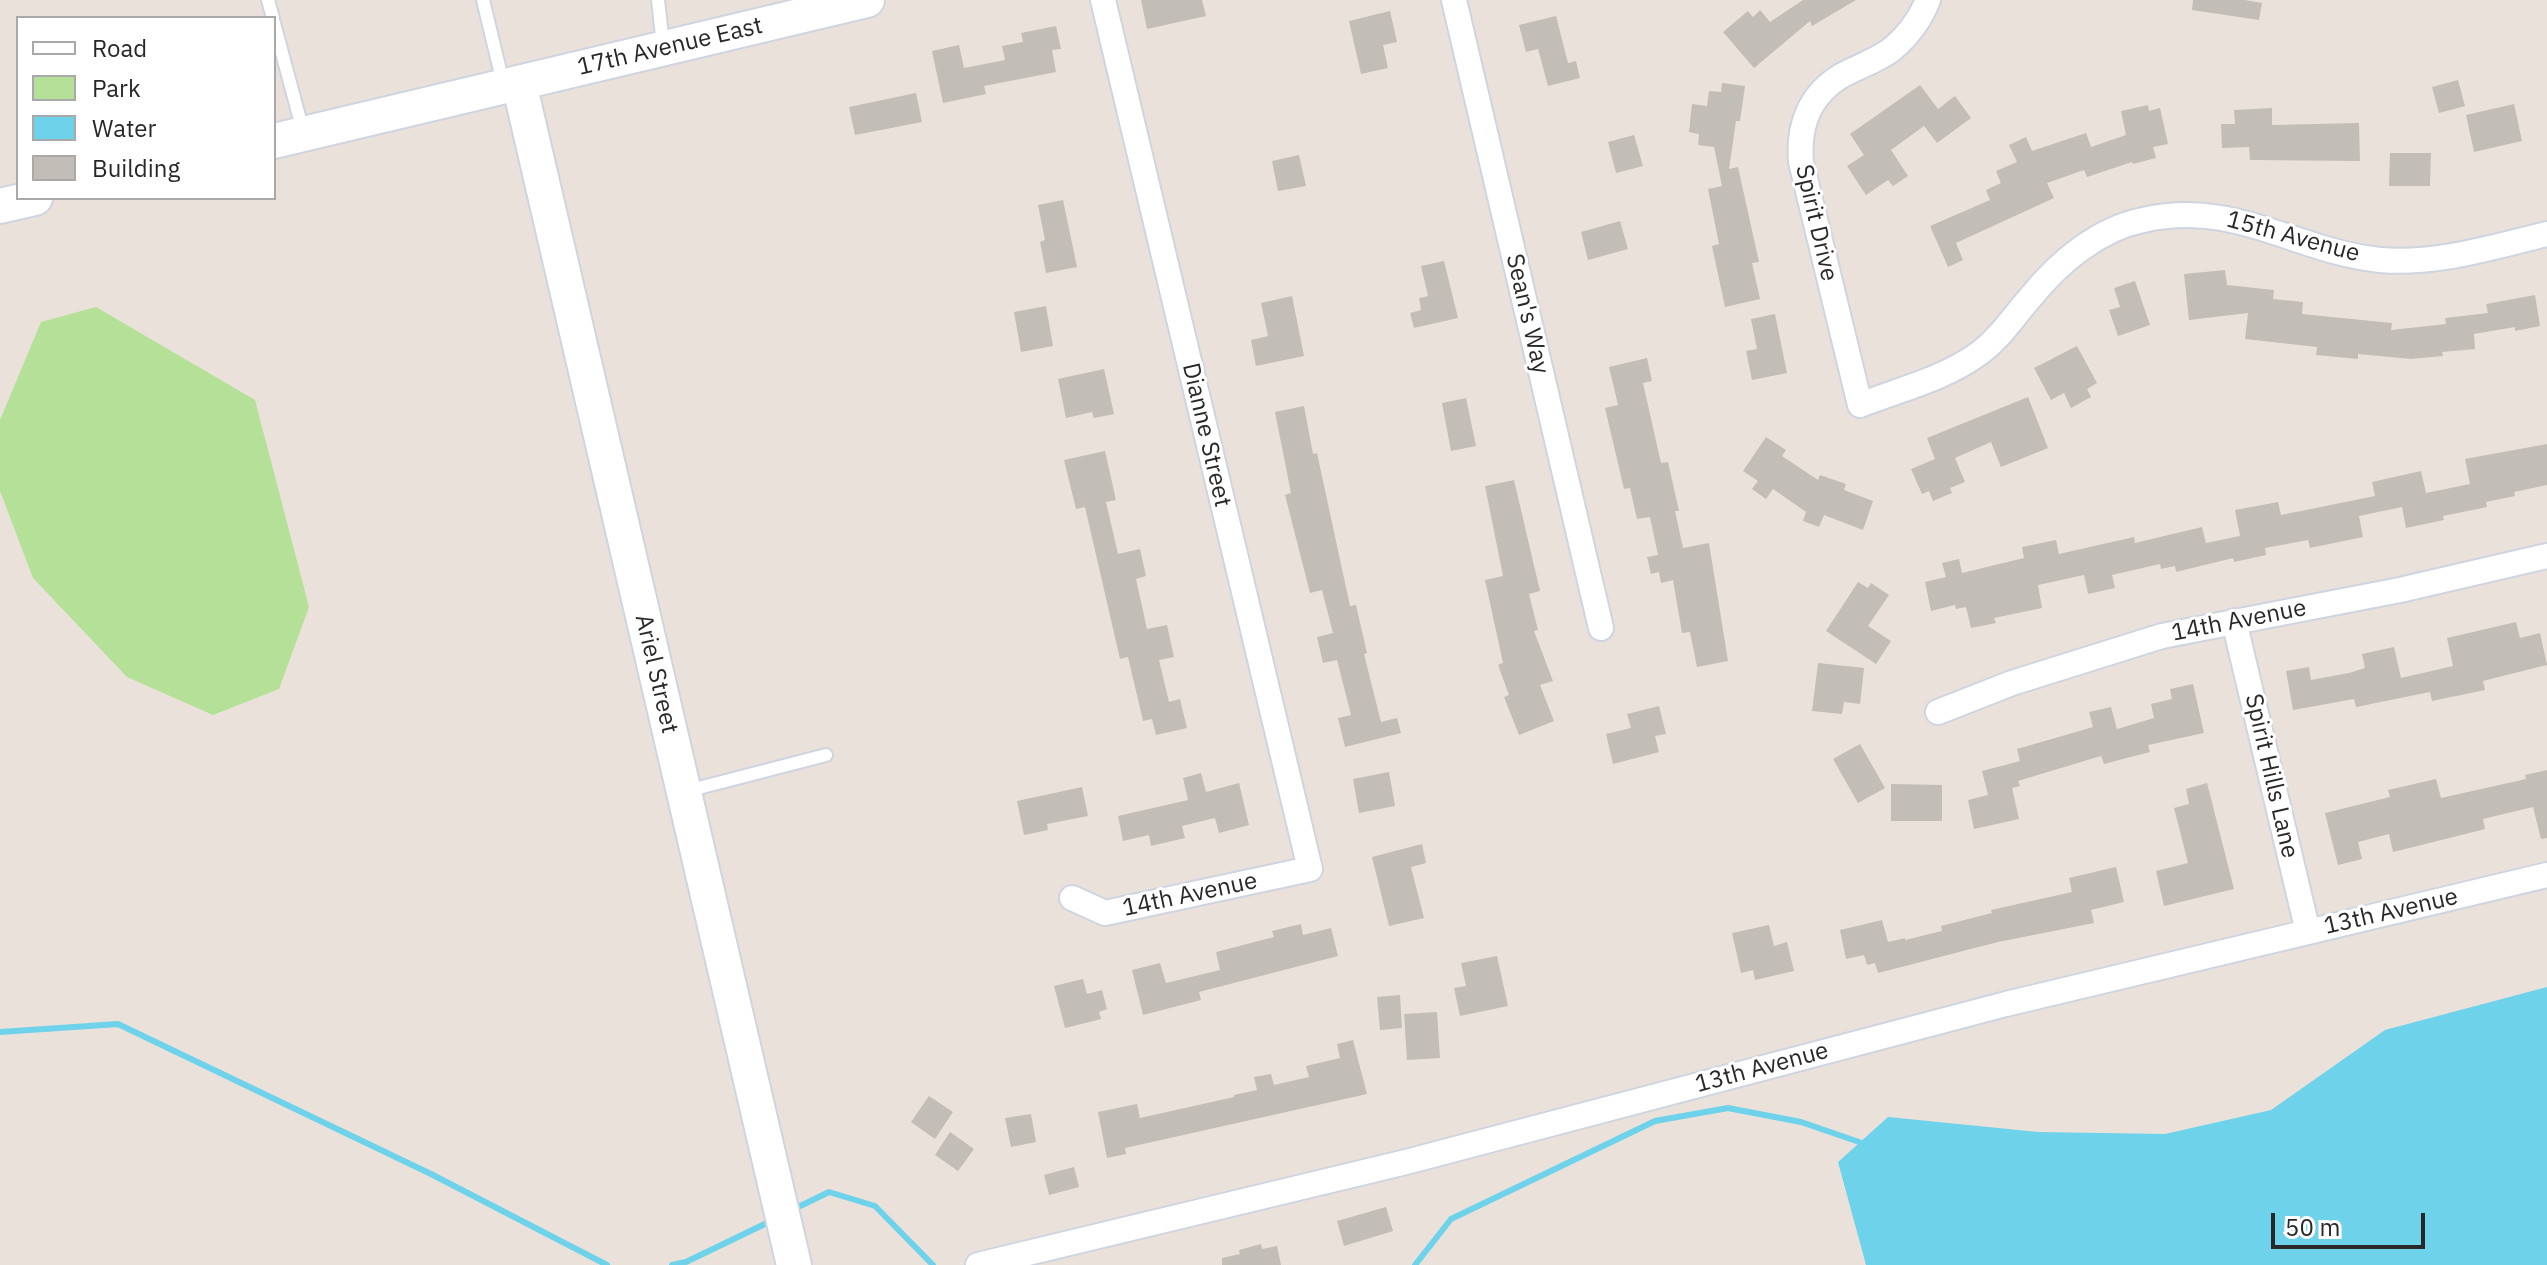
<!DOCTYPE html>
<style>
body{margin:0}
#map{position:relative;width:2547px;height:1265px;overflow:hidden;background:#eae2da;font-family:"IBM Plex Sans",sans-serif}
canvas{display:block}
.legend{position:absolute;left:16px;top:16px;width:260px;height:184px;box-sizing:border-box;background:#fff;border:2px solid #a9a9a9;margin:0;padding:10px 14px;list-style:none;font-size:24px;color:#282828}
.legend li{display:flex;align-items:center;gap:16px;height:40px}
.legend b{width:40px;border:2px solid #a9a9a9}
.scale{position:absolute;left:2271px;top:1213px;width:154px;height:36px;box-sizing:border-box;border:4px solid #282828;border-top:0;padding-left:10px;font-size:24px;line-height:28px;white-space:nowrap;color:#282828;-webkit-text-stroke:6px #fff;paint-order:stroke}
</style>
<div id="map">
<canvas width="2547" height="1265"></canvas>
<ul class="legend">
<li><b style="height:10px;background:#fff"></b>Road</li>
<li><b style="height:22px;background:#b5e097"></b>Park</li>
<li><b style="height:22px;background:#6ed2eb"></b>Water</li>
<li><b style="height:22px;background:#c2bdb6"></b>Building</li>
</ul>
<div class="scale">50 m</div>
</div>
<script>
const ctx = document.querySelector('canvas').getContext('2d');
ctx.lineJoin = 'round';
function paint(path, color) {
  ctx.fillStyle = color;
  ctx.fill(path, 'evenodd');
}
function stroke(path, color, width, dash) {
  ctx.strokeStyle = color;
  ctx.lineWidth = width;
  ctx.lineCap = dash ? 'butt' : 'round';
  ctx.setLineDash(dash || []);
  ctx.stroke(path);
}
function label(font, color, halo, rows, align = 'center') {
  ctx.font = font + ' "IBM Plex Sans",sans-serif';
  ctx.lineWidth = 6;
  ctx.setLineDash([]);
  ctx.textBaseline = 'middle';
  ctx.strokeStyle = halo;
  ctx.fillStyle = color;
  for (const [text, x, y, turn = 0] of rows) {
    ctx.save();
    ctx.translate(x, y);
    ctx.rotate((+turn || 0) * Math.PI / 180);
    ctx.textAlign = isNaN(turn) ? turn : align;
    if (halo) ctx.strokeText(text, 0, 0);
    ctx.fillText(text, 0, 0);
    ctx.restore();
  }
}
paint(new Path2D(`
 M 96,307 L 255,400 L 309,607 L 279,689 L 213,715 L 127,677 L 33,578 L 0,491 L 0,420 L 41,322 Z`), '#b5e097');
paint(new Path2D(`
 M 2547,987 L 2547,1265 L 1866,1265 L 1838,1162 L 1888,1117 L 2038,1132 L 2165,1134 L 2271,1110 L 2385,1030 Z`), '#6ed2eb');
stroke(new Path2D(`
 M 0,1032 L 118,1024 L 431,1174 L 607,1265
 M 792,1210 L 829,1192 L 875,1206 L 933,1265
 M 672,1265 L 686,1262 L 771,1221
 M 1415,1265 L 1451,1219 L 1655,1121 L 1728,1108 L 1801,1122 L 1865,1144`), '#6ed2eb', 6);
paint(new Path2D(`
 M 1141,0 L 1202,0 L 1206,16 L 1147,29 Z
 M 1803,0 L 1856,0 L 1812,26 L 1810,21 L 1754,68 L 1723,32 L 1748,11 L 1753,17 L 1760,10 L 1770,22 Z
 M 2193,0 L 2245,0 L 2262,3 L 2259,20 L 2192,10 Z
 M 1390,11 L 1397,42 L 1383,45 L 1388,68 L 1361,74 L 1349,21 Z
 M 1556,16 L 1568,63 L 1576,61 L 1580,78 L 1548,86 L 1538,49 L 1526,52 L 1519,25 Z
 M 1056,26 L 1061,49 L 1052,50 L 1056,72 L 984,86 L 986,94 L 943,103 L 932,51 L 959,45 L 964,68 L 1005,60 L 1002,46 L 1023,42 L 1021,33 Z
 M 2458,80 L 2465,106 L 2439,113 L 2432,87 Z
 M 1722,83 L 1745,86 L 1740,121 L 1736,121 L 1729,169 L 1738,167 L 1759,262 L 1752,263 L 1760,299 L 1725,307 L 1712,246 L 1719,244 L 1708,189 L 1722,186 L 1714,147 L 1698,145 L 1699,134 L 1689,132 L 1692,104 L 1707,106 L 1709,91 L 1721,92 Z
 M 1920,85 L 1938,109 L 1955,96 L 1971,118 L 1937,143 L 1924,126 L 1891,150 L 1908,176 L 1893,186 L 1888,180 L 1866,195 L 1847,166 L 1864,155 L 1850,134 Z
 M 916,93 L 922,122 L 855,135 L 849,107 Z
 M 2514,104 L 2522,141 L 2474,152 L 2466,115 Z
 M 2148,105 L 2149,111 L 2160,108 L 2168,144 L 2153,147 L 2156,158 L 2133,164 L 2132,162 L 2087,177 L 2084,170 L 2047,183 L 2054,198 L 1956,243 L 1963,260 L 1948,267 L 1930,226 L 1990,200 L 1986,190 L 2001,183 L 1996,171 L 2017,162 L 2009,145 L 2026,137 L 2032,151 L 2086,133 L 2091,147 L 2126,135 L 2121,111 Z
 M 2272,108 L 2272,125 L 2359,123 L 2360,161 L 2250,160 L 2249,147 L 2222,148 L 2221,124 L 2235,124 L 2234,110 Z
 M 1634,135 L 1643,166 L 1616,173 L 1608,142 Z
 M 2390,153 L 2431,153 L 2430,186 L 2389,186 Z
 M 1299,155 L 1306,186 L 1278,191 L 1272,161 Z
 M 1063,200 L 1077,267 L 1046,273 L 1040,242 L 1045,240 L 1038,205 Z
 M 1620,221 L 1628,249 L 1588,260 L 1581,232 Z
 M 1444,261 L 1458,318 L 1414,328 L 1410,313 L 1421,310 L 1419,298 L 1428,296 L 1421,266 Z
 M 2225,270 L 2227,285 L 2274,290 L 2273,299 L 2303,302 L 2302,314 L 2392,323 L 2391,330 L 2446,324 L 2445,318 L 2488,313 L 2486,304 L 2535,295 L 2540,326 L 2515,331 L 2515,327 L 2474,334 L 2475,349 L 2442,352 L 2443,356 L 2411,359 L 2358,354 L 2358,359 L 2316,355 L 2317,347 L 2245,339 L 2248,313 L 2189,320 L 2184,274 Z
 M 2135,281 L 2150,325 L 2118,336 L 2109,310 L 2120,307 L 2114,288 Z
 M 1292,296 L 1304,356 L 1256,366 L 1251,340 L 1268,336 L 1261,303 Z
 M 1046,306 L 1053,346 L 1021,352 L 1014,312 Z
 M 1775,314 L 1787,373 L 1752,380 L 1746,351 L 1757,349 L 1751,319 Z
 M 2077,346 L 2097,383 L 2087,389 L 2091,397 L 2071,408 L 2064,393 L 2051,400 L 2034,368 Z
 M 1647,358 L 1652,381 L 1643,383 L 1661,463 L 1668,462 L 1679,511 L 1675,511 L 1683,548 L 1709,543 L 1728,661 L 1697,667 L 1690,632 L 1682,633 L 1673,580 L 1661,583 L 1659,572 L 1651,574 L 1647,557 L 1658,555 L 1650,517 L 1637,519 L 1630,488 L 1624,489 L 1605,408 L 1618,405 L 1609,367 Z
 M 1104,369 L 1114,414 L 1094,418 L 1092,412 L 1066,418 L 1058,379 Z
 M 2028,397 L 2048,448 L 2001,467 L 1991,442 L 1955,458 L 1965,482 L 1950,488 L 1952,493 L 1933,501 L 1929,491 L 1922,494 L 1911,469 L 1935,459 L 1927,438 Z
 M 1466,398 L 1476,446 L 1451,451 L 1442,403 Z
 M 1304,406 L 1313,454 L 1317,453 L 1350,606 L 1356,605 L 1367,653 L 1364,654 L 1381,722 L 1397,718 L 1401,733 L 1345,747 L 1338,718 L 1351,715 L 1337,660 L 1323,663 L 1317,637 L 1333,633 L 1322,590 L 1310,593 L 1285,495 L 1291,493 L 1275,412 Z
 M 1766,437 L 1786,450 L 1782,456 L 1818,480 L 1820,475 L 1846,484 L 1844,490 L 1873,501 L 1863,530 L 1824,515 L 1819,527 L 1803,521 L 1806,512 L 1773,489 L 1766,499 L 1752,489 L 1758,481 L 1743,471 Z
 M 2547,444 L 2547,485 L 2514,492 L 2515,496 L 2486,502 L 2487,507 L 2443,516 L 2444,520 L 2406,528 L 2402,507 L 2359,516 L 2363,537 L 2310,548 L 2308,540 L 2265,548 L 2266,555 L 2234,562 L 2233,558 L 2176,572 L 2175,566 L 2161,569 L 2160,564 L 2112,575 L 2115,588 L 2088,594 L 2084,575 L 2038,585 L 2042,608 L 1994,618 L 1996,623 L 1971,628 L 1966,607 L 1956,609 L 1955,605 L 1931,611 L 1925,582 L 1946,577 L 1942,563 L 1959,559 L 1962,573 L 2024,558 L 2022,547 L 2056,540 L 2059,554 L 2134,537 L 2135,543 L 2202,527 L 2206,543 L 2240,536 L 2235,510 L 2278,502 L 2281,515 L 2375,496 L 2372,482 L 2421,471 L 2426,493 L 2470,484 L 2465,459 Z
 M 1105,451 L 1116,500 L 1106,502 L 1118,554 L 1140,549 L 1146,576 L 1136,579 L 1147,629 L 1167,625 L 1174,657 L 1159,660 L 1169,702 L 1180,699 L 1187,728 L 1156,735 L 1152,719 L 1143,721 L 1128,657 L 1120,659 L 1085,507 L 1076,509 L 1064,460 Z
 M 1514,480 L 1540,591 L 1529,594 L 1538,630 L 1534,631 L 1553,681 L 1540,685 L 1554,721 L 1519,735 L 1504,697 L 1509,695 L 1498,665 L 1503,663 L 1485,580 L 1503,576 L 1485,486 Z
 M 1858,582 L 1868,588 L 1871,583 L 1889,595 L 1868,626 L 1891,641 L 1876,664 L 1826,631 Z
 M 2516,622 L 2520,638 L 2540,633 L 2547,665 L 2483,681 L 2485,690 L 2432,701 L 2430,692 L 2356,707 L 2354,699 L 2293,710 L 2286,671 L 2309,667 L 2311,680 L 2349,673 L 2365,668 L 2362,654 L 2394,647 L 2401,678 L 2453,666 L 2447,638 Z
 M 1818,663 L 1864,668 L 1860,704 L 1844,702 L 1842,714 L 1812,711 Z
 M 2193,684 L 2204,733 L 2148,745 L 2150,752 L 2104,764 L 2101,756 L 2018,781 L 2020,786 L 2012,788 L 2019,819 L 1974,829 L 1968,800 L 1988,795 L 1982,771 L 2020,761 L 2017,749 L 2093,727 L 2089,712 L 2111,707 L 2117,729 L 2154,718 L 2151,704 L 2172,699 L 2170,689 Z
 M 1659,706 L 1666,734 L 1655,736 L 1659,752 L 1613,764 L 1606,734 L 1631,728 L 1627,714 Z
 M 1860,744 L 1885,788 L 1858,803 L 1833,759 Z
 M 2547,770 L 2547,838 L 2541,839 L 2533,807 L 2483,819 L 2485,829 L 2393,852 L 2389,834 L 2358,842 L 2362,859 L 2338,865 L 2325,813 L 2390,797 L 2388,790 L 2436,779 L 2441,798 L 2526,779 L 2525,775 Z
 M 1389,772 L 1395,806 L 1359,813 L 1353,779 Z
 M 1201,773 L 1206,792 L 1239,783 L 1249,825 L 1219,833 L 1215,818 L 1182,826 L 1185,838 L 1151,846 L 1149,835 L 1123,841 L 1118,816 L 1188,800 L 1183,778 Z
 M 2207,783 L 2234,889 L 2164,906 L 2156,871 L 2188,863 L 2174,808 L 2189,804 L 2186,789 Z
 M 1891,784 L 1942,785 L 1942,821 L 1891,821 Z
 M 1082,787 L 1088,816 L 1047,824 L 1048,830 L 1024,835 L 1017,801 Z
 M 1422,844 L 1426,863 L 1411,867 L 1424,918 L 1389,926 L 1372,857 Z
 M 2116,867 L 2124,902 L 2091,910 L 2094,923 L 1998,942 L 1878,973 L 1875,963 L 1867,965 L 1864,955 L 1846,959 L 1840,930 L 1882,920 L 1888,942 L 1905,938 L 1905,940 L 1942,931 L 1941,926 L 1992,913 L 1991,910 L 2072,892 L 2069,878 Z
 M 1301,924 L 1303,935 L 1331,928 L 1338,956 L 1199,992 L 1201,1000 L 1143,1015 L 1132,970 L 1160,963 L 1166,983 L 1220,970 L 1216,952 L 1274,937 L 1272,931 Z
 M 1769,925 L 1774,946 L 1787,942 L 1794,971 L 1755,980 L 1753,970 L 1741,973 L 1732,933 Z
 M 1497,956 L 1508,1006 L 1460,1016 L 1454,988 L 1466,986 L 1461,963 Z
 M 1083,979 L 1087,994 L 1102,990 L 1107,1009 L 1099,1012 L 1101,1019 L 1065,1028 L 1054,986 Z
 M 1400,995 L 1402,1028 L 1380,1030 L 1377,997 Z
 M 1437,1012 L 1440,1058 L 1407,1060 L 1404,1014 Z
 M 1353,1040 L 1367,1094 L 1125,1148 L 1126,1154 L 1107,1158 L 1098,1112 L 1137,1104 L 1140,1118 L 1234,1097 L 1234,1095 L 1257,1090 L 1254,1077 L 1271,1074 L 1274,1085 L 1309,1077 L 1306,1066 L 1340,1058 L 1337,1044 Z
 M 929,1096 L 953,1112 L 935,1139 L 911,1122 Z
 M 1031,1114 L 1036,1142 L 1011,1147 L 1005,1118 Z
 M 950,1132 L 974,1149 L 958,1171 L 935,1155 Z
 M 1074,1167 L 1079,1187 L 1049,1195 L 1044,1175 Z
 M 1386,1207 L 1393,1231 L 1344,1246 L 1337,1221 Z
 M 1261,1244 L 1262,1249 L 1277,1246 L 1281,1265 L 1222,1265 L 1222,1258 L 1240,1254 L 1239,1250 Z`), '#c2bdb6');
const lane = new Path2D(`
 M 268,0 L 273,18
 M 483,0 L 503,83
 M 658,0 L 663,45
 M 274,23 L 303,131
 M 687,791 L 826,755`);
const street = new Path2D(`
 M 1454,0 L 1601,628
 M 1928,0 C 1920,20 1908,36 1891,50 C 1876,61 1857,67 1841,76 C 1809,95 1798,127 1801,162 L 1860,405 C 1901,389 1945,379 1981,352 C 2001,337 2014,316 2030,298 C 2058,263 2098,229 2143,220 C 2236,199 2294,251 2380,260 C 2436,265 2493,247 2547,234
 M 2234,621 L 2308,932
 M 1938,712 L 2012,683 L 2162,636 L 2400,590 L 2547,556
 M 1072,898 L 1105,913 L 1310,869 L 1103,0
 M 978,1265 L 1406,1162 L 2006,1004 L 2547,875`);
const secondary = new Path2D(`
 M 519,83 L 794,1265
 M 274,141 L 867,0
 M 0,206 L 35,198`);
stroke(lane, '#cfd4e1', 16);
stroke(street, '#cfd4e1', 28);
stroke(secondary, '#cfd4e1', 38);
stroke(lane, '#fff', 12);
stroke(street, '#fff', 24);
stroke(secondary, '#fff', 34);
label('24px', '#282828', '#fff', [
 ["17th Avenue East",670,47,-13],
 ["Spirit Drive",1816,223,77],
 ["15th Avenue",2293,237,15],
 ["Sean's Way",1527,314,77],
 ["Dianne Street",1206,435,77],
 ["14th Avenue",2239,621,-11],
 ["Ariel Street",656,674,77],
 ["Spirit Hills Lane",2271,776,77],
 ["14th Avenue",1190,895,-12],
 ["13th Avenue",2391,912,-13],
 ["13th Avenue",1762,1068,-15]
]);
</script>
